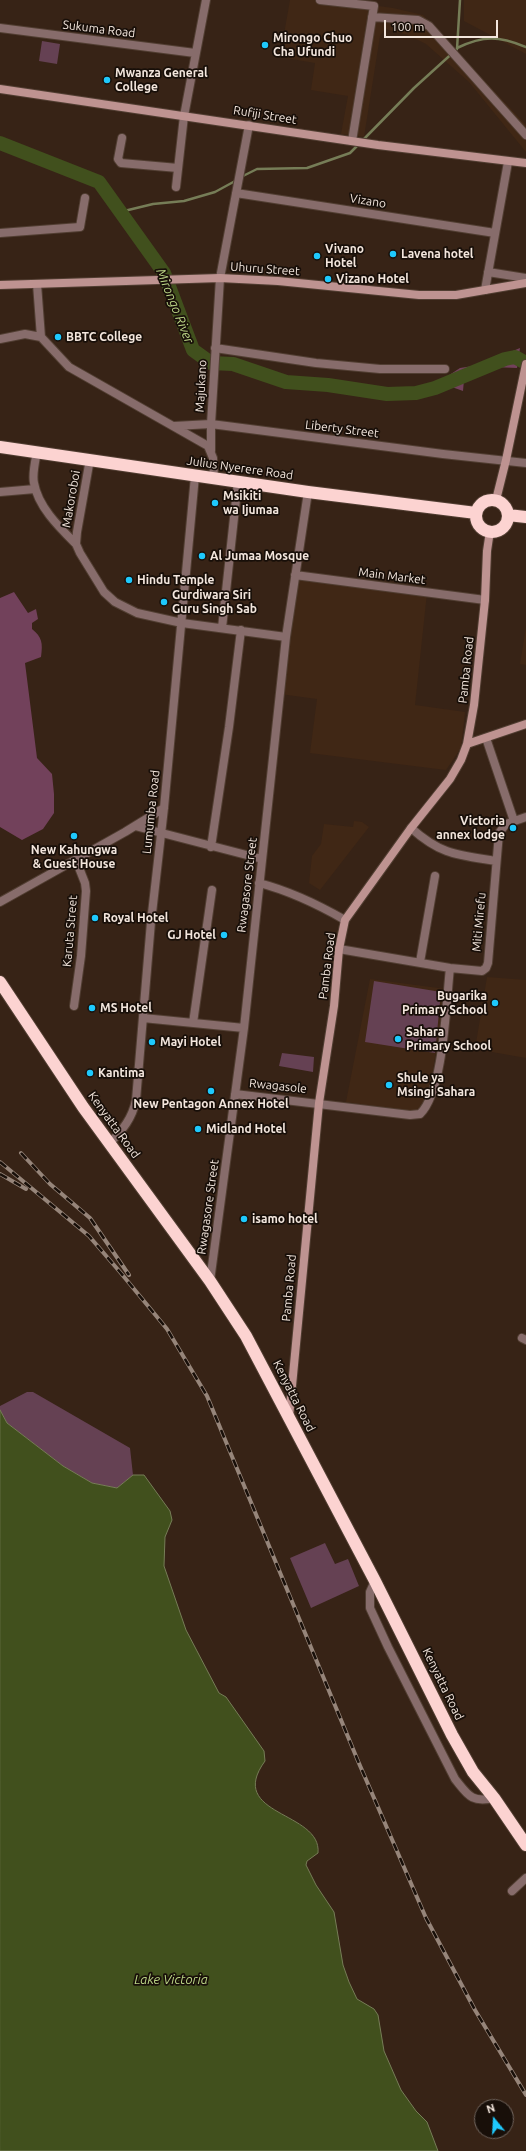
<!DOCTYPE html>
<style>
body{margin:0}
#map{position:relative;width:526px;height:2151px;overflow:hidden;background:#372316;font-family:Ubuntu,sans-serif}
canvas{display:block}
.north{position:absolute;left:474px;top:2099px;width:40px;height:40px;box-sizing:border-box;background:#180f09;border:1px solid #70655e;border-radius:50%;rotate:342deg;font-size:11px;font-weight:700;line-height:16px;text-align:center;color:#f3e6dd}
.north::after{content:'';display:block;margin:auto;width:14px;height:18px;background:#1ec9fd;clip-path:polygon(50% 0,100% 100%,50% 72%,0 100%)}
.scale{position:absolute;left:384px;top:20px;width:114px;height:18px;box-sizing:border-box;border:2px solid #f3e6dd;border-top:0;padding-left:5px;font-size:12px;line-height:14px;white-space:nowrap;color:#f3e6dd;-webkit-text-stroke:3px #180f09;paint-order:stroke}
</style>
<div id="map">
<canvas width="526" height="2151"></canvas>
<div class="north">N</div>
<div class="scale">100 m</div>
</div>
<script>
const ctx = document.querySelector('canvas').getContext('2d');
ctx.lineJoin = 'round';
function paint(path, color) {
  ctx.fillStyle = color;
  ctx.fill(path, 'evenodd');
}
function stroke(path, color, width, dash) {
  ctx.strokeStyle = color;
  ctx.lineWidth = width;
  ctx.lineCap = dash ? 'butt' : 'round';
  ctx.setLineDash(dash || []);
  ctx.stroke(path);
}
function label(font, color, halo, rows, align = 'center') {
  ctx.font = font + ' Ubuntu,sans-serif';
  ctx.lineWidth = 3.5;
  ctx.setLineDash([]);
  ctx.textBaseline = 'middle';
  ctx.strokeStyle = halo;
  ctx.fillStyle = color;
  for (const [text, x, y, turn = 0] of rows) {
    ctx.save();
    ctx.translate(x, y);
    ctx.rotate((+turn || 0) * Math.PI / 180);
    ctx.textAlign = isNaN(turn) ? turn : align;
    if (halo) ctx.strokeText(text, 0, 0);
    ctx.fillText(text, 0, 0);
    ctx.restore();
  }
}
paint(new Path2D(`
 M 290,0 L 335,0 L 393,8 L 423,15 L 526,125 L 526,152 L 469,82 L 426,44 L 408,35 L 385,29 L 380,36 L 364,137 L 341,134 L 348,96 L 311,90 L 315,63 L 280,57 Z
 M 464,0 L 526,0 L 526,54 L 464,21 Z
 M 295,575 L 427,593 L 415,705 L 465,712 L 461,748 L 446,770 L 310,753 L 317,699 L 280,694 Z
 M 526,627 L 526,665 L 520,664 Z
 M 354,821 L 362,822 L 369,827 L 320,890 L 309,883 L 312,856 L 321,844 L 324,824 L 353,827 Z
 M 487,977 L 526,980 L 526,1058 L 475,1049 Z
 M 370,979 L 446,989 L 430,1088 L 419,1112 L 346,1102 Z`), '#402715');
paint(new Path2D(`
 M 42,41 L 60,44 L 57,64 L 39,61 Z
 M 374,981 L 441,992 L 435,1053 L 365,1042 Z
 M 282,1053 L 314,1057 L 313,1072 L 279,1066 Z
 M 27,1392 L 33,1392 L 130,1448 L 133,1475 L 117,1488 L 92,1483 L 63,1466 L 7,1423 L 0,1410 L 0,1406 Z
 M 325,1543 L 335,1564 L 348,1559 L 359,1586 L 311,1608 L 290,1558 Z`), '#654153');
paint(new Path2D(`
 M 520,348 L 517,368 L 493,367 L 481,374 L 464,380 L 463,391 L 449,386 L 437,390 L 436,395 L 429,392 L 432,383 L 437,383 L 460,368 L 479,365 Z
 M 14,592 L 28,613 L 36,609 L 38,619 L 32,623 L 32,629 C 42,637 43,643 41,657 L 25,663 L 37,758 L 52,774 L 54,794 L 54,813 L 43,829 L 22,840 L 0,827 L 0,598 Z`), '#72415b');
const water = new Path2D(`
 M 0,1410 L 7,1423 L 63,1466 L 92,1483 L 117,1488 L 133,1475 L 144,1475 L 170,1511 L 172,1520 L 165,1537 L 164,1566 L 186,1630 L 219,1693 L 226,1697 L 264,1751 L 265,1761 C 225,1816 322,1811 318,1853 L 307,1861 L 306,1865 L 316,1885 L 334,1912 L 343,1965 L 349,1982 L 357,1999 L 374,2009 L 378,2015 L 384,2051 L 401,2090 L 416,2111 L 427,2122 L 438,2151 L 0,2151 Z`);
paint(water, '#41501d');
stroke(water, '#767d57', 1);
stroke(new Path2D(`
 M 457,48 C 484,35 499,36 526,47
 M 362,141 L 414,88 L 457,49 L 460,0
 M 241,177 L 257,169 L 307,168 L 350,153 L 358,145
 M 120,212 L 153,204 L 184,201 L 215,192 L 237,180`), '#767d57', 2.5);
stroke(new Path2D(`
 M 0,143 L 99,182 L 164,273 L 193,350 L 211,363 L 233,364 L 286,382 L 328,385 L 387,394 L 416,393 L 435,388 L 505,359 L 515,357 L 526,363`), '#41501d', 14);
const street = new Path2D(`
 M 320,0 L 374,6 L 352,141
 M 372,17 L 418,20 L 429,26 L 526,135
 M 0,28 L 195,53
 M 122,138 L 118,159 L 121,163 L 178,168
 M 176,187 L 184,116 L 206,0
 M 236,193 L 495,233
 M 0,233 L 80,227 L 85,198
 M 488,272 L 526,278
 M 37,284 L 41,337
 M 485,290 L 508,162
 M 41,337 L 69,367 L 208,446 L 213,458 L 214,478
 M 0,339 L 25,334 L 41,337
 M 215,348 L 316,363 L 380,369 L 445,369
 M 174,426 L 211,424 L 443,454 L 526,463
 M 211,451 L 211,424 L 220,278 L 249,125
 M 37,452 C 35,462 32,474 34,483 C 38,507 60,528 76,544
 M 90,459 L 77,532 L 76,544 L 80,553 L 104,592 L 115,602 L 137,613 L 182,623 L 286,637
 M 0,492 L 35,489
 M 295,575 L 485,600
 M 222,628 L 238,481
 M 486,738 L 514,821
 M 135,826 L 262,859
 M 411,828 C 441,855 458,855 496,861
 M 211,847 L 229,727 L 241,630
 M 259,883 C 290,891 317,904 345,920
 M 0,902 L 125,832 L 164,808
 M 339,949 L 450,968 L 482,971 L 486,968 L 488,963 L 499,833 L 506,824 L 526,817
 M 420,962 L 435,876
 M 74,1006 L 81,956 L 86,891 L 85,883 L 76,860
 M 143,1018 L 244,1028
 M 193,1023 L 212,890
 M 235,1094 L 410,1115 L 420,1114 C 444,1091 446,1002 450,968
 M 110,1143 C 123,1129 132,1119 136,1100 L 151,922 L 164,808 L 195,476
 M 210,1281 L 244,1028 L 286,637 L 308,492
 M 522,1338 L 526,1340
 M 375,1581 L 370,1592 L 370,1608 L 388,1647 L 455,1779 C 468,1795 471,1803 494,1798
 M 512,1891 L 526,1878`);
const secondary = new Path2D(`
 M 0,89 L 378,145 L 526,163
 M 0,285 L 220,278 L 278,281 L 419,295 L 456,295 L 526,283
 M 496,500 L 506,460 L 526,364
 M 467,744 L 526,724
 M 289,1417 L 319,1103 L 334,1006 L 339,949 L 345,920 L 411,828 L 450,779 L 461,760 L 467,744 L 474,705 L 485,600 L 487,551 L 490,531`);
const highway = new Path2D(`
 M 0,447 L 308,492 L 476,513
 M476 516a16 16 0 1 1 32 0a16 16 0 1 1-32 0Z
 M 508,515 L 526,517
 M 0,982 L 83,1107 L 210,1281 L 246,1336 L 375,1581 L 452,1735 L 473,1772 L 494,1798 L 526,1845`);
stroke(street, '#513e32', 10);
stroke(secondary, '#513e32', 10);
stroke(highway, '#513e32', 14);
stroke(street, '#876c6b', 8);
stroke(secondary, '#be9391', 8);
stroke(highway, '#fcd3d1', 12);
const rail = new Path2D(`
 M 21,1153 L 50,1184 L 90,1218 L 129,1275
 M 0,1162 L 89,1236 L 120,1272 L 167,1329 L 207,1396 L 358,1761 L 426,1918 L 475,2010 L 526,2095
 M 0,1174 L 26,1189`);
stroke(rail, '#96857a', 4);
stroke(rail, '#180f09', 2.5, [8]);
for (const [x, y, r, color] of [
 [265,45,4,"#1ec9fd"],
 [107,80,4,"#1ec9fd"],
 [393,254,4,"#1ec9fd"],
 [317,256,4,"#1ec9fd"],
 [328,279,4,"#1ec9fd"],
 [58,337,4,"#1ec9fd"],
 [215,503,4,"#1ec9fd"],
 [202,556,4,"#1ec9fd"],
 [129,580,4,"#1ec9fd"],
 [164,602,4,"#1ec9fd"],
 [513,828,4,"#1ec9fd"],
 [74,836,4,"#1ec9fd"],
 [95,918,4,"#1ec9fd"],
 [224,935,4,"#1ec9fd"],
 [495,1003,4,"#1ec9fd"],
 [92,1008,4,"#1ec9fd"],
 [398,1039,4,"#1ec9fd"],
 [152,1042,4,"#1ec9fd"],
 [90,1073,4,"#1ec9fd"],
 [389,1085,4,"#1ec9fd"],
 [211,1091,4,"#1ec9fd"],
 [198,1129,4,"#1ec9fd"],
 [244,1219,4,"#1ec9fd"]
]) {
  const dot = new Path2D();
  dot.arc(x, y, r, 0, 2 * Math.PI);
  ctx.fillStyle = color;
  ctx.fill(dot);
  stroke(dot, '#180f09', 1.5);
}
label('12px', '#f3e6dd', '#180f09', [
 ["Sukuma Road",99,29,7],
 ["Rufiji Street",265,115,9],
 ["Vizano",368,201,9],
 ["Uhuru Street",265,269,4],
 ["Majukano",201,386,-87],
 ["Liberty Street",342,429,7],
 ["Julius Nyerere Road",240,468,8],
 ["Makoroboi",71,499,-80],
 ["Main Market",392,576,7],
 ["Pamba Road",466,670,-84],
 ["Lumumba Road",151,812,-84],
 ["Rwagasore Street",247,885,-83],
 ["Miti Mirefu",479,922,-85],
 ["Karuta Street",70,931,-85],
 ["Pamba Road",327,966,-83],
 ["Rwagasole",278,1086,6],
 ["Kenyatta Road",114,1125,54],
 ["Rwagasore Street",208,1207,-82],
 ["Pamba Road",289,1288,-85],
 ["Kenyatta Road",294,1396,63],
 ["Kenyatta Road",443,1684,64]
]);
label('bold 12px', '#f3e6dd', '#180f09', [
 ["Mirongo Chuo",273,38],
 ["Cha Ufundi",273,52],
 ["Mwanza General",115,73],
 ["College",115,87],
 ["Vivano",325,249],
 ["Hotel",325,263],
 ["Lavena hotel",401,254],
 ["Vizano Hotel",336,279],
 ["BBTC College",66,337],
 ["Msikiti",223,496],
 ["wa Ijumaa",223,510],
 ["Al Jumaa Mosque",210,556],
 ["Hindu Temple",137,580],
 ["Gurdiwara Siri",172,595],
 ["Guru Singh Sab",172,609],
 ["Victoria",505,821,"right"],
 ["annex lodge",505,835,"right"],
 ["New Kahungwa",74,850,"center"],
 ["& Guest House",74,864,"center"],
 ["Royal Hotel",103,918],
 ["GJ Hotel",216,935,"right"],
 ["Bugarika",487,996,"right"],
 ["Primary School",487,1010,"right"],
 ["MS Hotel",100,1008],
 ["Sahara",406,1032],
 ["Primary School",406,1046],
 ["Mayi Hotel",160,1042],
 ["Kantima",98,1073],
 ["Shule ya",397,1078],
 ["Msingi Sahara",397,1092],
 ["New Pentagon Annex Hotel",211,1104,"center"],
 ["Midland Hotel",206,1129],
 ["isamo hotel",252,1219]
], 'left');
label('italic 13px', '#bbd586', '#180f09', [
 ["Mirongo River",175,306,68],
 ["Lake Victoria",171,1980]
]);
</script>
